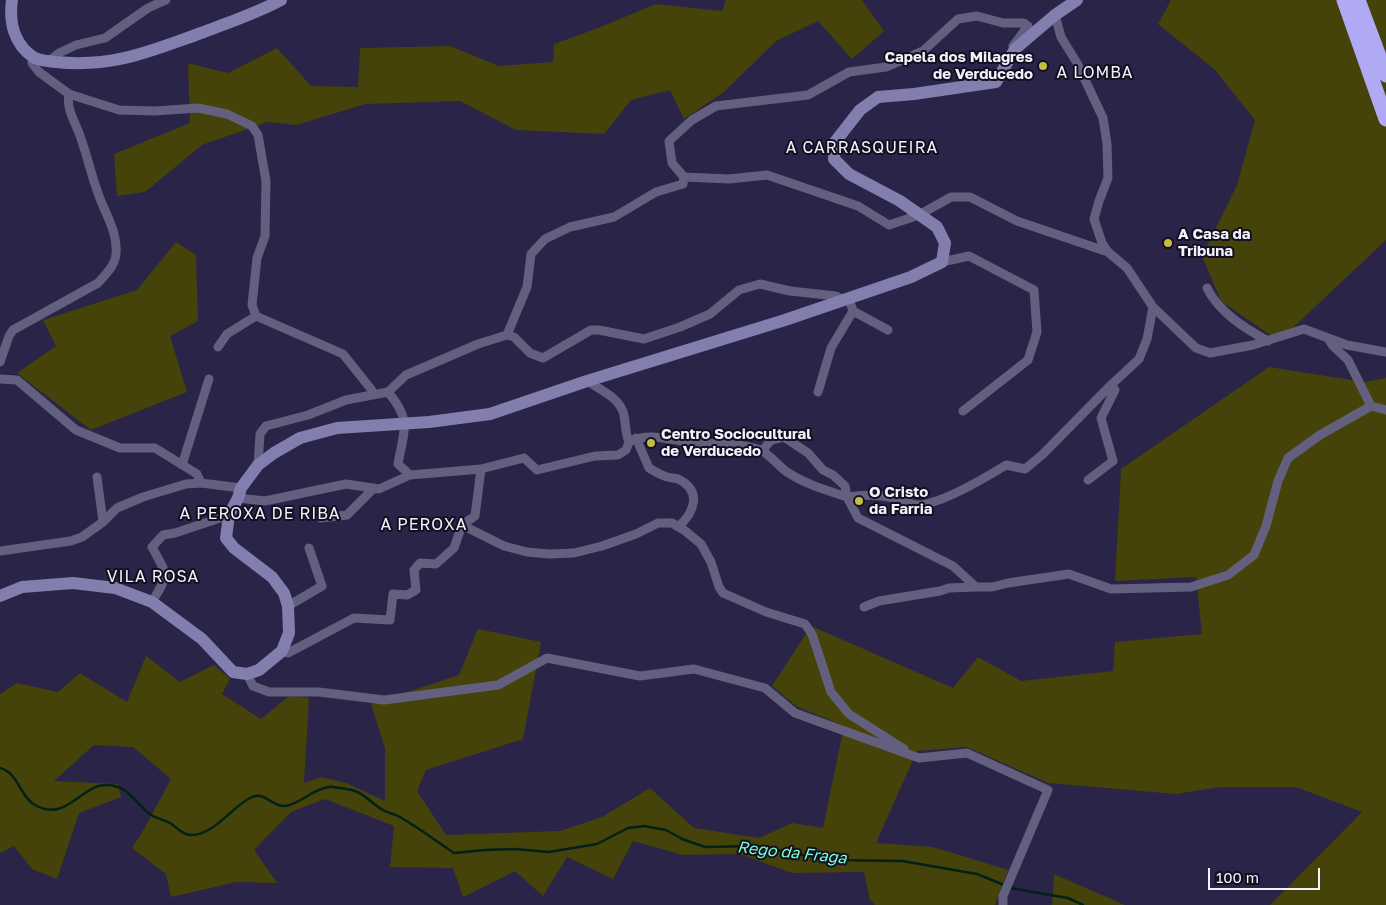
<!DOCTYPE html>
<style>
body{margin:0}
#map{position:relative;width:1386px;height:905px;overflow:hidden;background:#292448;font-family:"Golos Text",sans-serif}
canvas{display:block}
.scale{position:absolute;left:1208px;top:868px;width:112px;height:22px;box-sizing:border-box;border:2px solid #f3f2fc;border-top:0;padding-left:6px;font-size:15px;line-height:18px;white-space:nowrap;color:#f3f2fc;-webkit-text-stroke:4px #121020;paint-order:stroke}
</style>
<div id="map">
<canvas width="1386" height="905"></canvas>
<div class="scale">100 m</div>
</div>
<script>
const ctx = document.querySelector('canvas').getContext('2d');
ctx.lineJoin = 'round';
function paint(path, color) {
  ctx.fillStyle = color;
  ctx.fill(path, 'evenodd');
}
function stroke(path, color, width, dash) {
  ctx.strokeStyle = color;
  ctx.lineWidth = width;
  ctx.lineCap = dash ? 'butt' : 'round';
  ctx.setLineDash(dash || []);
  ctx.stroke(path);
}
function label(font, color, halo, rows, align = 'center') {
  ctx.font = font + ' "Golos Text",sans-serif';
  ctx.lineWidth = 4;
  ctx.setLineDash([]);
  ctx.textBaseline = 'middle';
  ctx.strokeStyle = halo;
  ctx.fillStyle = color;
  for (const [text, x, y, turn = 0] of rows) {
    ctx.save();
    ctx.translate(x, y);
    ctx.rotate((+turn || 0) * Math.PI / 180);
    ctx.textAlign = isNaN(turn) ? turn : align;
    if (halo) ctx.strokeText(text, 0, 0);
    ctx.fillText(text, 0, 0);
    ctx.restore();
  }
}
paint(new Path2D(`
 M 726,0 L 862,0 L 884,31 L 852,59 L 818,21 L 776,41 L 724,92 L 684,119 L 670,90 L 631,100 L 604,134 L 516,130 L 460,101 L 366,104 L 296,125 L 267,122 L 202,145 L 145,192 L 117,196 L 114,154 L 190,123 L 188,63 L 228,73 L 277,48 L 311,86 L 358,87 L 360,48 L 450,46 L 499,66 L 553,62 L 554,44 L 598,28 L 656,4 L 722,11 Z
 M 1171,0 L 1386,0 L 1386,240 L 1279,341 L 1221,301 L 1202,256 L 1237,185 L 1255,120 L 1214,69 L 1158,24 Z
 M 176,242 L 196,255 L 198,321 L 170,336 L 187,392 L 91,430 L 17,373 L 56,346 L 43,320 L 137,290 Z
 M 1269,367 L 1364,382 L 1386,378 L 1386,905 L 1270,905 L 1362,812 L 1296,787 L 1221,787 L 1176,794 L 1048,783 L 967,747 L 917,751 L 876,843 L 933,847 L 1008,870 L 995,905 L 875,905 L 870,900 L 864,872 L 792,873 L 739,854 L 683,855 L 633,841 L 613,879 L 567,857 L 543,896 L 515,871 L 463,897 L 453,868 L 390,867 L 394,826 L 325,799 L 291,812 L 254,850 L 277,883 L 236,882 L 171,897 L 166,874 L 132,848 L 144,829 L 171,779 L 133,747 L 94,745 L 54,781 L 118,784 L 121,797 L 79,813 L 57,879 L 32,869 L 14,846 L 0,853 L 0,694 L 17,683 L 58,692 L 80,673 L 127,702 L 146,656 L 180,682 L 214,665 L 230,679 L 222,694 L 261,719 L 289,696 L 309,698 L 304,783 L 321,777 L 346,783 L 385,801 L 385,748 L 371,704 L 459,675 L 478,629 L 541,642 L 523,739 L 426,770 L 417,791 L 446,835 L 560,831 L 602,817 L 650,788 L 694,828 L 759,838 L 792,823 L 823,828 L 844,726 L 796,706 L 772,686 L 811,626 L 953,688 L 978,657 L 1021,681 L 1113,671 L 1115,642 L 1202,634 L 1196,577 L 1115,581 L 1121,469 Z
 M 1054,874 L 1125,905 L 1052,905 Z`), '#454309');
stroke(new Path2D(`
 M 0,768 C 19,773 19,796 35,805 C 67,823 81,784 107,785 C 130,785 138,808 153,816 C 158,819 165,820 170,823 C 177,827 181,834 190,835 C 213,836 232,807 250,798 C 264,790 272,807 285,806 C 301,804 312,789 329,787 C 332,786 337,788 340,788 C 345,789 350,789 355,791 C 365,794 373,805 383,810 C 388,813 395,814 400,817 C 419,828 436,841 454,853 L 485,850 L 514,849 L 549,852 L 597,844 L 628,828 L 644,826 L 666,830 L 682,839 L 705,847 L 755,846 L 830,860 L 902,861 L 977,874 L 1004,885
 M 1010,888 L 1068,898 L 1083,905`), '#022117', 2.5);
stroke(new Path2D(`
 M 1055,15 L 1061,37 L 1077,63 L 1103,118 L 1107,144 L 1108,178 L 1099,201 L 1094,219 L 1102,243 L 1108,252
 M 49,61 L 59,53 L 76,45 L 105,38 L 148,8 L 166,0
 M 69,94 L 119,110 L 155,111 L 198,108 L 227,114 L 252,126 L 258,135 L 266,181 L 265,236 L 257,258 L 252,305 L 256,316 L 343,354 L 371,389 L 373,394
 M 684,177 L 729,179 L 767,175 L 858,206 L 889,225 L 919,215 L 951,197 L 970,197 L 1017,221 L 1108,252 L 1127,268 L 1153,307 L 1196,348 L 1210,353 L 1253,345 L 1304,329 L 1347,345 L 1386,352
 M 942,262 L 969,256 L 1034,290 L 1037,332 L 1028,360 L 963,411
 M 1207,288 C 1219,312 1244,328 1268,341
 M 851,305 L 853,311 L 888,330
 M 507,335 L 527,287 L 531,254 L 545,239 L 570,227 L 614,217 L 656,192 L 683,184 L 684,177 L 672,163 L 669,141 L 692,120 L 716,106 L 808,95 L 849,72 L 886,67 L 923,51 L 958,19 L 977,16 L 1003,23 L 1024,23 L 1028,26 L 1013,46 L 1014,47
 M 1328,338 L 1333,346 L 1348,360 L 1371,406 L 1386,410
 M 218,347 L 227,334 L 256,316
 M 0,362 L 9,336 L 13,330 L 98,283 C 105,275 115,266 116,254 C 118,233 106,215 99,196 C 91,175 87,154 79,133 C 74,120 66,108 69,94 L 39,72 L 32,63 L 34,59
 M 0,379 L 17,380 L 76,430 L 120,448 L 155,448 L 197,474 L 201,483
 M 587,381 C 601,390 620,398 624,415 C 626,425 625,433 629,442
 M 388,392 C 412,420 404,430 398,464 L 410,475
 M 818,392 L 831,348 L 853,311
 M 636,438 L 649,468 C 654,471 660,475 667,477 C 670,478 675,478 678,479 C 703,491 694,513 678,527
 M 762,451 L 771,440 L 784,437 L 808,453 L 823,470 L 833,475 L 845,486 L 847,497 C 861,495 874,494 889,497 C 898,499 909,505 919,505 C 943,503 985,478 1006,465 L 1025,469 L 1042,455 L 1111,385 L 1139,359 L 1147,339 L 1153,307
 M 182,465 L 209,379
 M 258,465 L 260,434 L 266,426 L 308,415 L 346,400 L 388,392 L 406,375 L 478,344 L 507,335 L 514,337 L 530,353 L 543,358 L 591,330 L 599,330 L 644,339 L 680,327 L 710,314 L 739,290 L 760,284 L 790,291 L 836,296 L 843,300
 M 97,477 L 103,522
 M 1088,480 L 1113,461 L 1101,418 L 1115,390 L 1111,385
 M 238,498 L 265,501 L 346,484 L 379,489 L 410,475 L 481,469 L 524,458 L 537,470 L 595,456 L 618,455 L 626,450 L 629,442 C 651,430 676,443 700,443 C 720,444 741,443 760,450 C 770,454 778,466 787,472 C 805,484 826,490 847,497 L 858,518 L 953,566 L 976,587 L 992,587 L 1008,583 L 1069,574 L 1111,589 L 1191,587 L 1228,575 L 1254,555 L 1266,526 L 1278,481 L 1288,458 L 1320,435 L 1371,406
 M 321,518 L 347,515 L 374,488
 M 462,525 L 504,546 L 527,552 L 549,554 L 574,553 L 602,546 L 636,534 L 658,523 L 672,523 L 684,530 L 701,544 L 711,562 L 719,587 L 723,593 L 766,612 L 805,624 L 812,634 L 831,692 L 849,714 L 904,749
 M 0,551 L 71,541 L 82,537 L 103,522 L 117,508 L 143,497 L 186,484 L 201,483 L 241,488
 M 152,602 C 170,572 168,577 152,547 L 163,535 L 175,533 L 229,515
 M 288,606 L 322,586 L 309,548
 M 864,607 L 879,601 L 940,591 L 949,588 L 976,587
 M 282,651 L 288,653 L 354,618 L 390,620 L 393,594 L 407,595 L 416,590 L 414,570 L 420,563 L 436,564 L 454,548 L 462,525 L 475,516 L 481,469
 M 247,674 L 253,686 L 269,692 L 319,692 L 384,700 L 498,685 L 547,658 L 640,676 L 694,669 L 765,688 L 795,713 L 919,758 L 967,753 L 1048,790 L 1003,896 L 1003,905`), '#62607e', 9);
stroke(new Path2D(`
 M 12,0 C 9,22 14,44 33,57 C 39,61 49,61 56,62 C 114,68 150,51 204,32 C 230,22 257,13 281,0
 M 0,596 L 22,587 L 73,583 L 115,588 L 152,602 L 202,639 L 233,672 L 247,674 L 259,670 L 282,651 L 289,633 L 288,606 L 284,593 L 272,577 L 234,548 L 226,538 L 229,515 L 238,498 L 241,488 L 258,465 L 274,453 L 300,438 L 337,428 L 429,422 L 490,414 L 587,381 L 785,320 L 911,277 L 942,262 L 945,243 L 937,227 L 900,201 L 849,174 L 834,159 L 835,142 L 860,110 L 878,97 L 914,94 L 996,82 L 1015,49 L 1055,15 L 1077,0`), '#827eae', 12);
stroke(new Path2D(`
 M 1344,0 L 1386,119
 M 1358,0 L 1386,75`), '#b0aaf5', 15);
for (const [x, y, r, color] of [
 [1043,66,5,"#c1be40"],
 [1168,243,5,"#c1be40"],
 [651,443,5,"#c1be40"],
 [859,501,5,"#c1be40"]
]) {
  const dot = new Path2D();
  dot.arc(x, y, r, 0, 2 * Math.PI);
  ctx.fillStyle = color;
  ctx.fill(dot);
  stroke(dot, '#121020', 2);
}
label('bold 15px', '#f3f2fc', '#121020', [
 ["Capela dos Milagres",1033,57,"right"],
 ["de Verducedo",1033,74,"right"],
 ["A Casa da",1178,234],
 ["Tribuna",1178,251],
 ["Centro Sociocultural",661,434],
 ["de Verducedo",661,451],
 ["O Cristo",869,492],
 ["da Farria",869,509]
], 'left');
ctx.letterSpacing = '1px';
label('16px', '#f3f2fc', '#121020', [
 ["A LOMBA",1095,73],
 ["A CARRASQUEIRA",862,148],
 ["A PEROXA DE RIBA",260,514],
 ["A PEROXA",424,525],
 ["VILA ROSA",153,577]
]);
ctx.letterSpacing = '0px';
label('italic 16px', '#79ffd0', '#121020', [
 ["Rego da Fraga",792,853,6]
]);
</script>
